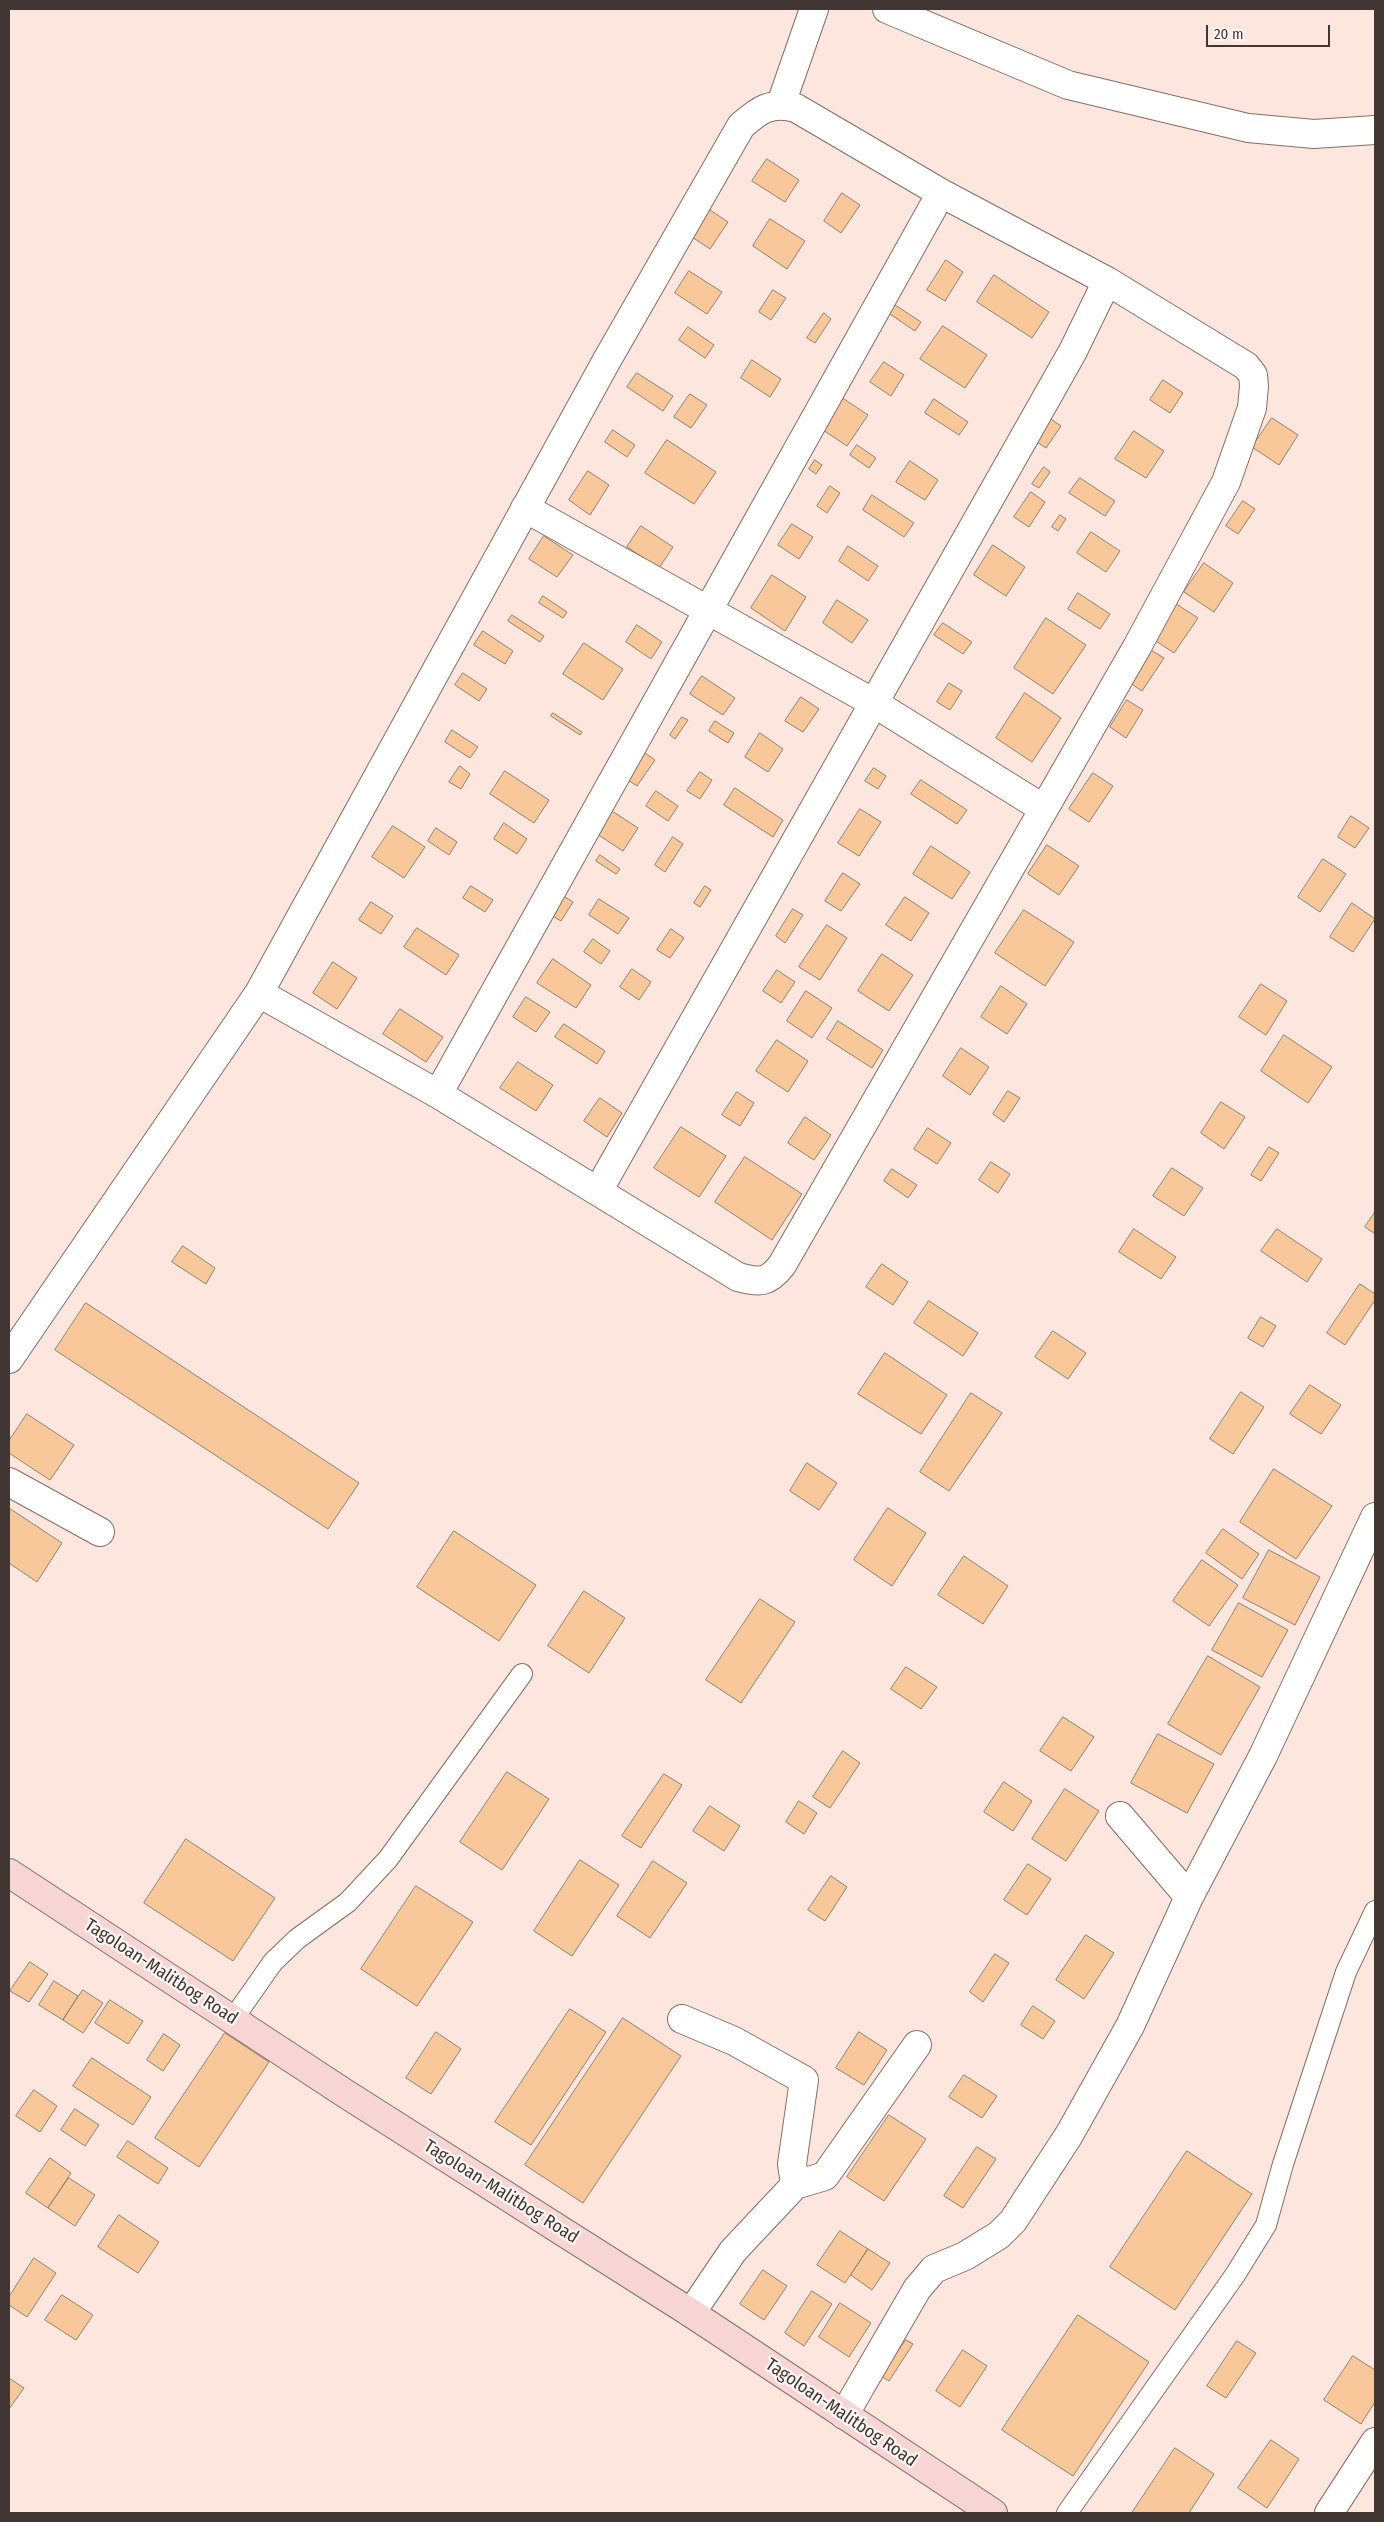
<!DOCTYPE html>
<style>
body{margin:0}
#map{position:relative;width:1384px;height:2522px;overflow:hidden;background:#fce6de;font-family:"Fira Sans Condensed",sans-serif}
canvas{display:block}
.frame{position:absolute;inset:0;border:10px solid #413632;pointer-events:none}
.scale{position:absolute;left:1206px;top:25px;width:124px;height:22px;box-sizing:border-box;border:2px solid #413632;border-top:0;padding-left:6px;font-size:15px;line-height:18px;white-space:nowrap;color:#413632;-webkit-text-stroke:4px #fdf7f5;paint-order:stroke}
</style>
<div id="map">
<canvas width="1384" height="2522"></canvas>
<div class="frame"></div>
<div class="scale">20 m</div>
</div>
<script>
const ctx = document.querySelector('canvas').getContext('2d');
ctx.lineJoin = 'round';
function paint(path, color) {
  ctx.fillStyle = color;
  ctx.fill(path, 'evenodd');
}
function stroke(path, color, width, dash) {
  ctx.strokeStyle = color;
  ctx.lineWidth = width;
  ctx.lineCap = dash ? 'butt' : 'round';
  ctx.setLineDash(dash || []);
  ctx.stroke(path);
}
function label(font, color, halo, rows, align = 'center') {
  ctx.font = font + ' "Fira Sans Condensed",sans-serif';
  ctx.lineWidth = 4.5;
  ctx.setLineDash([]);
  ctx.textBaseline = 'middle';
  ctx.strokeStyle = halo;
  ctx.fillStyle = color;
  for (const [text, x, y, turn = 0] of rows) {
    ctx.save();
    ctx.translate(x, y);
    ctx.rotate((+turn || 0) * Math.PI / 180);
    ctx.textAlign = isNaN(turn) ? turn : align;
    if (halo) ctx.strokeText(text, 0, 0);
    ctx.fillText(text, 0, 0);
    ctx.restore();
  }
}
const building = new Path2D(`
 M 767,159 L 799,180 L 785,202 L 752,181 Z
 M 842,193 L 860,205 L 841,233 L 824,221 Z
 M 710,210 L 728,222 L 710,249 L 692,237 Z
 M 770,219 L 805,241 L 787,269 L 753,246 Z
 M 946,260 L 963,272 L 945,301 L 927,290 Z
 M 689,271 L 722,292 L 707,314 L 675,293 Z
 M 994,275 L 1049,312 L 1032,338 L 977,302 Z
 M 773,290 L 786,298 L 771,320 L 759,312 Z
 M 889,301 L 921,322 L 915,331 L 884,310 Z
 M 824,313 L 831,319 L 815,343 L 807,338 Z
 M 943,326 L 987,355 L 965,388 L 920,359 Z
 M 688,327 L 714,345 L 705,358 L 679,340 Z
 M 752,360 L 781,379 L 770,397 L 741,378 Z
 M 884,362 L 904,375 L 891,396 L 870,382 Z
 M 637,373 L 673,396 L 663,411 L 627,387 Z
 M 1163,380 L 1183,393 L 1170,413 L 1150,400 Z
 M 690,394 L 707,405 L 691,428 L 674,417 Z
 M 841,397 L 868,415 L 847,446 L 820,428 Z
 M 934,399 L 968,422 L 959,435 L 925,413 Z
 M 1045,415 L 1061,426 L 1046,448 L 1031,438 Z
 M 1272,418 L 1298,435 L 1279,465 L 1252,447 Z
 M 613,430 L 635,445 L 627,457 L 605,442 Z
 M 1134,431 L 1164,451 L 1146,478 L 1115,459 Z
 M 667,440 L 716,472 L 694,504 L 645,473 Z
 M 857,445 L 876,458 L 869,468 L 850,455 Z
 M 815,460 L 822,465 L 816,474 L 809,469 Z
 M 910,461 L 938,480 L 925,500 L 896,482 Z
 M 1044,467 L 1050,472 L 1039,488 L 1032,484 Z
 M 588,471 L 609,485 L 590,515 L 569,500 Z
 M 1080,478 L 1115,501 L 1105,516 L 1069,493 Z
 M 830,486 L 840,493 L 827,513 L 817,506 Z
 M 1031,492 L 1045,502 L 1029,527 L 1014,517 Z
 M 872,495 L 914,523 L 904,537 L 863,510 Z
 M 1243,501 L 1255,509 L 1238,534 L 1226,526 Z
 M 1060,515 L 1066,519 L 1058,531 L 1052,527 Z
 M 792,524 L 813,537 L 799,559 L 778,545 Z
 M 641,526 L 673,547 L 659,568 L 627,547 Z
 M 1091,532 L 1120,551 L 1106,572 L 1077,553 Z
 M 544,536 L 573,555 L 557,577 L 529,559 Z
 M 993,545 L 1025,567 L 1006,596 L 974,575 Z
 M 848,546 L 878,566 L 868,581 L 839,561 Z
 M 1204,563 L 1233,583 L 1214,612 L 1184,592 Z
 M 772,575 L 806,597 L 785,631 L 751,608 Z
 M 1078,593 L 1110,614 L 1100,629 L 1068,609 Z
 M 543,596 L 567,612 L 563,618 L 539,603 Z
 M 837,600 L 868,620 L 852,643 L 823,623 Z
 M 1170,600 L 1198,618 L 1174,653 L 1147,635 Z
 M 512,615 L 544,636 L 540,642 L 508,621 Z
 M 1046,618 L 1086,645 L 1053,694 L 1014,668 Z
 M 943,623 L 972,642 L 963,654 L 934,635 Z
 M 637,625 L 662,642 L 651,659 L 626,642 Z
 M 483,631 L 513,651 L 505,664 L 474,645 Z
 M 584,643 L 623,669 L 603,700 L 563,674 Z
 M 1144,646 L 1164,658 L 1142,691 L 1123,678 Z
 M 463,673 L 487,689 L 479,701 L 455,685 Z
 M 702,676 L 735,698 L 723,715 L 690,694 Z
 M 949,683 L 962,691 L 950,710 L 937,702 Z
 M 1025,693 L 1061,718 L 1032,762 L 996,738 Z
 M 801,697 L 819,709 L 803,732 L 785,721 Z
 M 1127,700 L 1143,710 L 1126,738 L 1110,727 Z
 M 553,713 L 582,732 L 580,735 L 551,716 Z
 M 682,717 L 688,720 L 675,739 L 670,735 Z
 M 715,721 L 734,733 L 728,743 L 709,731 Z
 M 452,730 L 478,747 L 470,758 L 445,742 Z
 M 760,733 L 783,749 L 768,772 L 745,757 Z
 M 645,753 L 655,760 L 637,786 L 628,780 Z
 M 460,766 L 470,774 L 461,789 L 449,782 Z
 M 874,768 L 886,776 L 878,789 L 865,781 Z
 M 505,771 L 549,800 L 534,823 L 490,794 Z
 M 700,772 L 712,780 L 700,799 L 687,791 Z
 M 1093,773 L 1113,786 L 1089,822 L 1069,809 Z
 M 921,780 L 967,810 L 957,824 L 911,794 Z
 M 735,788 L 783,820 L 773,837 L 724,805 Z
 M 656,791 L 678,806 L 668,821 L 646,806 Z
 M 860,809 L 881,822 L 859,856 L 838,843 Z
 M 612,811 L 638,828 L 623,851 L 597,834 Z
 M 1351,816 L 1369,828 L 1355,848 L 1338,837 Z
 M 504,823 L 527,839 L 517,854 L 494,839 Z
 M 393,826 L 425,847 L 404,878 L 372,857 Z
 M 436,828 L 457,842 L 449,855 L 428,841 Z
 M 673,837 L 683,844 L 665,872 L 655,865 Z
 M 1047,845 L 1079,866 L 1059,895 L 1028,874 Z
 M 931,846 L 970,872 L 952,899 L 913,874 Z
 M 600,855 L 620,869 L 616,874 L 596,861 Z
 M 1323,859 L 1346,874 L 1320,912 L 1298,897 Z
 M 843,873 L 860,884 L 841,911 L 825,901 Z
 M 471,886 L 493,900 L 485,912 L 463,898 Z
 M 705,886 L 711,890 L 700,907 L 694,903 Z
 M 562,895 L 573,902 L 561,921 L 549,914 Z
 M 905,897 L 929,913 L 911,941 L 886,925 Z
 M 599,899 L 629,918 L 618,934 L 589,915 Z
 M 371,902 L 393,916 L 381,934 L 359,920 Z
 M 1352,903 L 1375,919 L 1353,952 L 1330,937 Z
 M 793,909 L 803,915 L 785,943 L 776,936 Z
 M 1024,910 L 1074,942 L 1045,986 L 995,953 Z
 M 827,925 L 847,938 L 820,980 L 799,967 Z
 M 417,928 L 459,955 L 446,975 L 404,947 Z
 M 671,929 L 684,938 L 670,958 L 657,950 Z
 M 593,939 L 610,951 L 601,964 L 584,952 Z
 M 882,954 L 913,975 L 889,1011 L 858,991 Z
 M 553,959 L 591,985 L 576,1008 L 537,983 Z
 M 333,962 L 357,978 L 337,1009 L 313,993 Z
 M 632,969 L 651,982 L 639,1000 L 620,987 Z
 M 777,970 L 795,982 L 781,1003 L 763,991 Z
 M 1261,984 L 1287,1001 L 1266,1035 L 1239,1017 Z
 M 1001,986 L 1027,1004 L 1007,1034 L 981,1017 Z
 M 806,991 L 832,1008 L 812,1038 L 787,1021 Z
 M 526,997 L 550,1012 L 536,1032 L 513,1017 Z
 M 400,1009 L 443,1037 L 426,1062 L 383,1034 Z
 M 838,1021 L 883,1050 L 872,1068 L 827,1039 Z
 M 564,1024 L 605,1051 L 597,1064 L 555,1037 Z
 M 1284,1035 L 1332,1067 L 1308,1103 L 1261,1071 Z
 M 777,1040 L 808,1061 L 788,1092 L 756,1071 Z
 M 961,1048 L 989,1067 L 970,1095 L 943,1076 Z
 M 518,1062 L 553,1085 L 536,1111 L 500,1088 Z
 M 1008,1091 L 1020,1098 L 1004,1122 L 993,1114 Z
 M 737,1092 L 754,1103 L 740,1126 L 722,1115 Z
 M 600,1098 L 622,1113 L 607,1137 L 584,1121 Z
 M 1221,1102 L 1245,1117 L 1224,1149 L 1201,1133 Z
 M 805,1117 L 831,1135 L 814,1160 L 788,1143 Z
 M 681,1127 L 726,1156 L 699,1197 L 654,1168 Z
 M 928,1128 L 951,1143 L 937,1164 L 914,1149 Z
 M 1269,1147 L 1279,1153 L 1261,1181 L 1251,1175 Z
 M 745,1157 L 802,1194 L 772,1240 L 715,1202 Z
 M 991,1162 L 1010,1174 L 998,1193 L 979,1180 Z
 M 1172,1168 L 1203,1188 L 1184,1216 L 1153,1196 Z
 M 892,1169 L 917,1185 L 908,1198 L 884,1181 Z
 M 1375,1212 L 1375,1234 L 1365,1227 Z
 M 1134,1229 L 1176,1257 L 1161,1279 L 1119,1252 Z
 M 1277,1229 L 1322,1259 L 1307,1282 L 1261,1251 Z
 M 183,1246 L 215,1268 L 206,1284 L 172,1262 Z
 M 882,1264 L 908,1282 L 893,1305 L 866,1287 Z
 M 1360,1284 L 1375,1294 L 1375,1300 L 1345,1345 L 1327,1333 Z
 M 929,1301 L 978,1333 L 963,1356 L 914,1323 Z
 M 86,1303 L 359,1483 L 328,1529 L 55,1350 Z
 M 1261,1317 L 1276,1326 L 1263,1347 L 1248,1338 Z
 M 1053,1331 L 1086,1353 L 1068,1379 L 1035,1357 Z
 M 885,1353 L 947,1395 L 921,1434 L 858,1394 Z
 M 1310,1385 L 1341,1405 L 1321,1434 L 1290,1414 Z
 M 1241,1392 L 1264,1407 L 1233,1454 L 1210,1439 Z
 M 971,1393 L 1002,1413 L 949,1491 L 920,1472 Z
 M 27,1414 L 74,1445 L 50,1480 L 9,1453 L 9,1441 Z
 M 807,1463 L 837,1483 L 819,1510 L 790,1491 Z
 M 1274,1469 L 1332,1506 L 1296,1559 L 1240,1522 Z
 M 9,1508 L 62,1543 L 37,1582 L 9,1563 Z
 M 888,1508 L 926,1533 L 892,1586 L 854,1560 Z
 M 1223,1529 L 1259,1554 L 1242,1579 L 1206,1553 Z
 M 454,1531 L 536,1585 L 499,1641 L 417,1587 Z
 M 1269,1550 L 1320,1577 L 1295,1625 L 1243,1598 Z
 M 964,1556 L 1008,1586 L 983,1624 L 938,1595 Z
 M 1202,1560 L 1238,1585 L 1209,1626 L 1173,1601 Z
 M 584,1591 L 625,1618 L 589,1673 L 548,1646 Z
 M 760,1599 L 795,1622 L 741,1703 L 706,1680 Z
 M 1239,1603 L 1288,1630 L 1262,1677 L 1212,1650 Z
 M 1208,1656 L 1260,1687 L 1221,1755 L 1168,1724 Z
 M 906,1667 L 937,1687 L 921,1709 L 891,1689 Z
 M 1063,1717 L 1094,1737 L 1071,1771 L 1040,1751 Z
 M 1158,1734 L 1214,1764 L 1187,1813 L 1131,1783 Z
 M 843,1751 L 860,1763 L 830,1808 L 813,1797 Z
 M 507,1772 L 549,1799 L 502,1870 L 460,1842 Z
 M 664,1774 L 682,1785 L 641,1848 L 622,1836 Z
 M 1004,1782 L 1032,1801 L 1013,1831 L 984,1812 Z
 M 1065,1789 L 1099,1811 L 1066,1861 L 1032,1839 Z
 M 799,1801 L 817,1813 L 804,1834 L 786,1822 Z
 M 710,1806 L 740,1826 L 724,1851 L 693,1831 Z
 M 186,1839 L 275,1898 L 233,1961 L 144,1903 Z
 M 580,1860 L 619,1885 L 572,1956 L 534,1931 Z
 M 653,1861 L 687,1883 L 650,1938 L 617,1916 Z
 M 1028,1864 L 1051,1879 L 1027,1915 L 1004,1900 Z
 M 831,1876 L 847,1887 L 825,1921 L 808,1910 Z
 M 416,1886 L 473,1922 L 417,2006 L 361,1969 Z
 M 1086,1935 L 1114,1953 L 1084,1999 L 1056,1980 Z
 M 995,1954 L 1009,1963 L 983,2002 L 970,1992 Z
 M 30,1962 L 48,1974 L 29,2002 L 10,1991 Z
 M 54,1981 L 78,1996 L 63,2020 L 39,2005 Z
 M 83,1990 L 103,2003 L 83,2033 L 63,2020 Z
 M 110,2000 L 143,2021 L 128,2044 L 95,2023 Z
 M 1033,2006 L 1055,2021 L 1043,2039 L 1021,2025 Z
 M 570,2009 L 606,2032 L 531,2145 L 495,2122 Z
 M 623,2018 L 681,2056 L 583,2203 L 525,2165 Z
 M 436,2032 L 461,2049 L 431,2094 L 406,2078 Z
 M 859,2032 L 887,2050 L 864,2085 L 836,2068 Z
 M 225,2033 L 269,2062 L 199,2167 L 155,2138 Z
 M 164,2034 L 180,2045 L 163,2071 L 147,2060 Z
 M 92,2058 L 151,2097 L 133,2125 L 73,2086 Z
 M 964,2075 L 997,2096 L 982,2118 L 949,2097 Z
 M 34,2090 L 57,2106 L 40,2132 L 16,2116 Z
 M 75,2109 L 99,2125 L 85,2146 L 61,2130 Z
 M 889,2115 L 926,2139 L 884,2201 L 847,2177 Z
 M 128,2141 L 168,2168 L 158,2184 L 117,2157 Z
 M 977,2147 L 996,2159 L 963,2208 L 944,2196 Z
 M 1187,2151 L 1252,2194 L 1175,2310 L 1110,2267 Z
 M 50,2158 L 71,2173 L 48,2208 L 26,2193 Z
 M 69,2178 L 95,2195 L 75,2226 L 48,2208 Z
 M 119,2215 L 159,2242 L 138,2273 L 98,2247 Z
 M 840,2231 L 868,2249 L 845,2283 L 817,2265 Z
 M 868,2249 L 890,2263 L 872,2290 L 851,2275 Z
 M 34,2258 L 56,2273 L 27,2317 L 9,2305 L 9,2297 Z
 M 763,2270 L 787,2286 L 764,2320 L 740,2304 Z
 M 812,2291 L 832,2304 L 804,2346 L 785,2333 Z
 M 62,2295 L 93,2315 L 76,2340 L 45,2320 Z
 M 840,2303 L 871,2323 L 849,2357 L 819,2337 Z
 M 1078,2315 L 1149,2362 L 1073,2476 L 1002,2430 Z
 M 906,2340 L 913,2344 L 889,2381 L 881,2376 Z
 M 1237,2341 L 1256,2353 L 1226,2398 L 1207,2386 Z
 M 963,2350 L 987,2366 L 960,2407 L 936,2391 Z
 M 1353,2356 L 1375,2370 L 1375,2402 L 1361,2424 L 1324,2400 Z
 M 9,2378 L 24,2388 L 9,2409 Z
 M 1271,2440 L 1299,2459 L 1267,2508 L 1238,2488 Z
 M 1175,2448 L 1214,2474 L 1189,2513 L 1132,2513 Z`);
paint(building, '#f8c79a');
stroke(building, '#938170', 1);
const service = new Path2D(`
 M 233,2019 L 273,1962 L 297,1939 L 348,1902 L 388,1859 L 522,1674
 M 1067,2513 L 1235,2275 L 1266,2225 L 1283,2164 L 1346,1972 L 1375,1911`);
const minor = new Path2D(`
 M 887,9 L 1068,85 L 1248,128 L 1314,134 L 1375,130
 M 781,104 L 814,9
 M 525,508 L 874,703 L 1044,809
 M 438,1094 L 941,193
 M 598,1191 L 1073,351 L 1107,281
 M 9,1359 L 259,993 L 607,360 L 741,126 C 759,110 771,101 796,108 L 941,193 L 1107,281 L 1246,366 L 1253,375 L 1254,386 L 1252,408 L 1226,482 L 1137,647 L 782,1265 C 768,1283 760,1283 738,1277 L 438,1094 L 259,993
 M 9,1482 L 100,1532
 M 1120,1816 L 1189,1897
 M 682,2019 L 734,2041 L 804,2080 L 792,2164 L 795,2185 L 733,2251 L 691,2313
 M 795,2185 L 825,2176 L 917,2045
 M 844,2415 L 917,2289 L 934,2269 L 965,2256 L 999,2235 L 1013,2221 L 1069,2135 L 1130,2026 L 1189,1897 L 1263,1756 L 1375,1517
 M 1329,2513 L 1375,2442`);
const secondary = new Path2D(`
 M 9,1873 L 346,2094 L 691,2313 L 993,2513`);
stroke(service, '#856e64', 22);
stroke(minor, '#856e64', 30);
stroke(secondary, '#856e64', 30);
stroke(service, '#fff', 20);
stroke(minor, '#fff', 28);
stroke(secondary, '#f6d5d4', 28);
label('18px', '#413632', '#fdf7f5', [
 ["Tagoloan-Malitbog Road",161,1972,33],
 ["Tagoloan-Malitbog Road",501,2192,32],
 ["Tagoloan-Malitbog Road",841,2413,34]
]);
</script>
